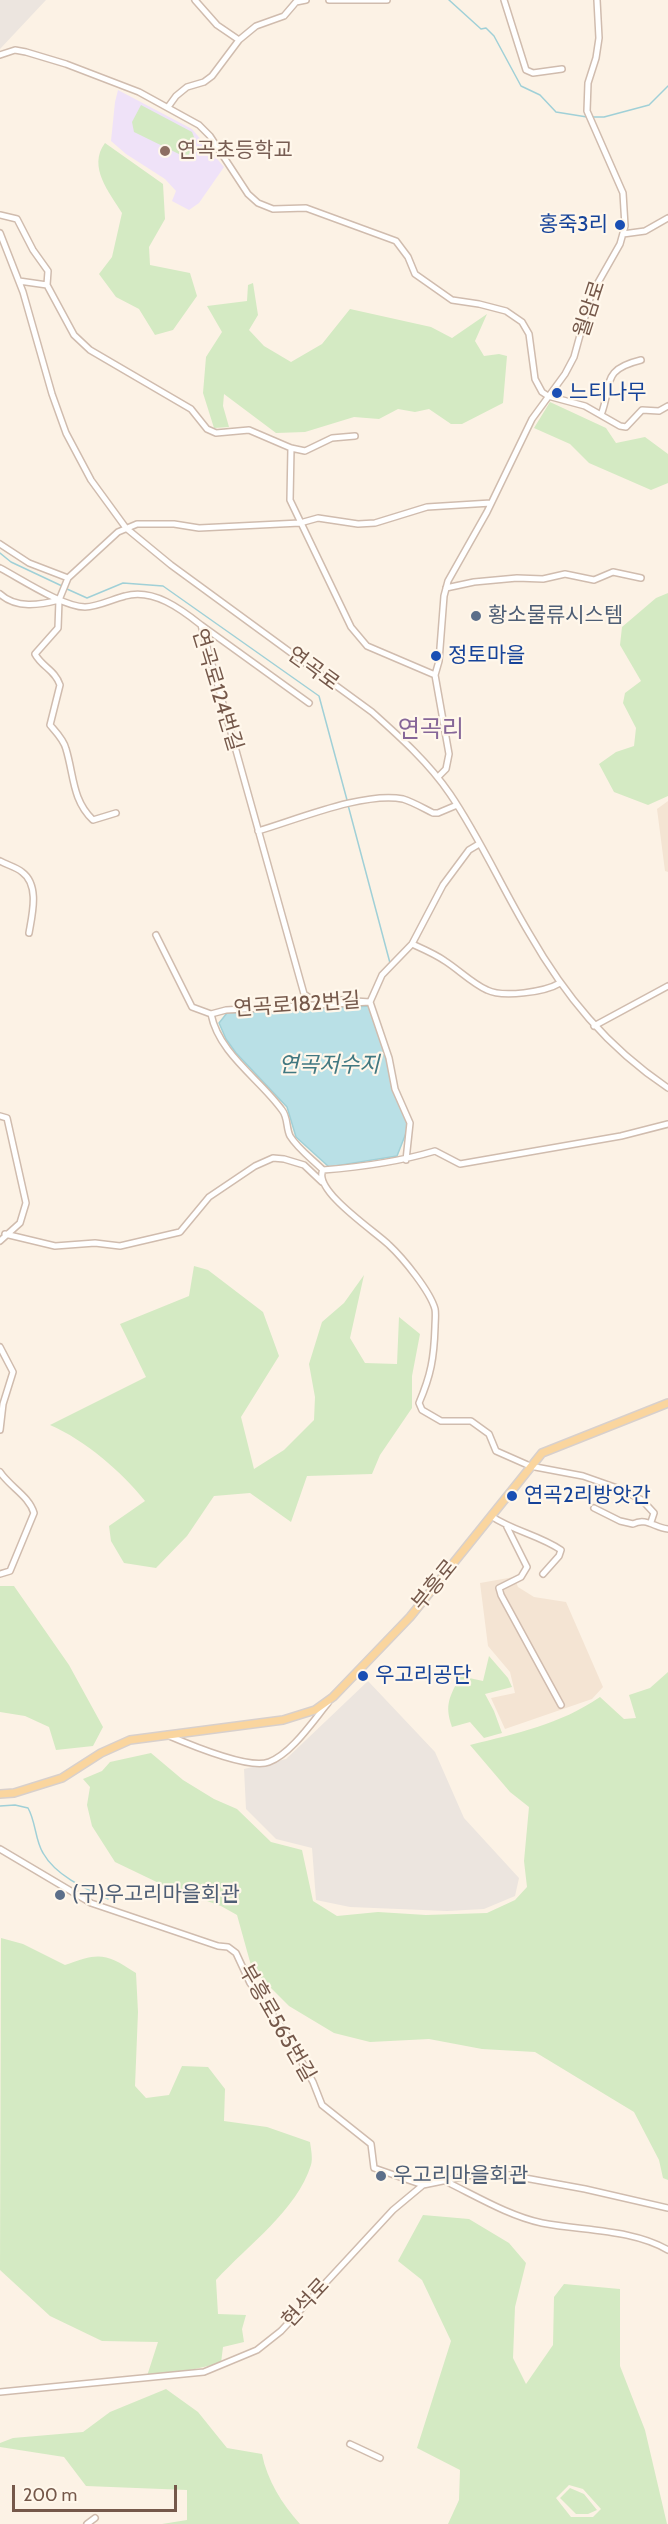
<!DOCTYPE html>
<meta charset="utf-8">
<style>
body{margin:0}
#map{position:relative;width:668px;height:2524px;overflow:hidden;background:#fcf2e5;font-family:Cabin,sans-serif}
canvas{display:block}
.scale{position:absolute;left:12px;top:2485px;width:165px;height:27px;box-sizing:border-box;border:3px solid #75584a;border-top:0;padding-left:8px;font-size:18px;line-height:21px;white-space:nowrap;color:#75584a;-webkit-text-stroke:4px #fff7eb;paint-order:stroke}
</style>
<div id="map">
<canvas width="668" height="2524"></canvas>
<div class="scale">200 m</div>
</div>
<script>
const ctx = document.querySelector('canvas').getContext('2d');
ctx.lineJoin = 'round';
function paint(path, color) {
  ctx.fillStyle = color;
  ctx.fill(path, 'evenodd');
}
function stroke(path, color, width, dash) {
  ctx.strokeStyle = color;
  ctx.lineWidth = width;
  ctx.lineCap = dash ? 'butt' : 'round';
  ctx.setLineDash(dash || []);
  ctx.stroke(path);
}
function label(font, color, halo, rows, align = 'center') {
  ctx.font = font + ' Cabin,"Noto Sans KR",sans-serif';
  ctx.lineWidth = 4.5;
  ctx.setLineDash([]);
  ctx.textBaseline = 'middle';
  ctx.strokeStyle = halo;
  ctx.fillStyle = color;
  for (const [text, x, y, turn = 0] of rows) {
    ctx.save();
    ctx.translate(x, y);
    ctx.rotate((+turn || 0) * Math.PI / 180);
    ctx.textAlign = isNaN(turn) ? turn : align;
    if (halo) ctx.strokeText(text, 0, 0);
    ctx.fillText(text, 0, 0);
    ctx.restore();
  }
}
paint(new Path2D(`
 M 668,801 L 668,872 L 665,871 L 657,809 Z
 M 514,1577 L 518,1587 L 534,1597 L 566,1602 L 603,1687 L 592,1699 L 505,1729 L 491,1698 L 515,1693 L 510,1672 L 488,1646 L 480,1583 Z`), '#f4e4d3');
paint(new Path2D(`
 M 0,0 L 46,0 L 0,49 Z
 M 368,1681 L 435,1752 L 464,1818 L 519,1878 L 515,1896 L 484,1909 L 447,1911 L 350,1907 L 316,1900 L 312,1848 L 276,1839 L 246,1809 L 244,1769 L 286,1759 Z`), '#ece5df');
paint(new Path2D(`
 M 118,90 L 192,129 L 224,167 L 199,203 L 189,210 L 172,201 L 176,191 L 165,179 L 126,154 L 111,141 L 115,102 Z`), '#efe2f8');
paint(new Path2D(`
 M 141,105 L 192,132 L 196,142 L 187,158 L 134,132 L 132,122 Z
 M 105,143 L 163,184 L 165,219 L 149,247 L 150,265 L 190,273 L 197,296 L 173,330 L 155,335 L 139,309 L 116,297 L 99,274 L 112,257 L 122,213 C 110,193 87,167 105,143 Z
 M 253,283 L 258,315 L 249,330 L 264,346 L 291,362 L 322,344 L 350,309 L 431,327 L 452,338 L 487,314 L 475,341 L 484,356 L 499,354 L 507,356 L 503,403 L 462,424 L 451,424 L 429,409 L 415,412 L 398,409 L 379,419 L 354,417 L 305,432 L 276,433 L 224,394 L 223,406 L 229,427 L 214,428 L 203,393 L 206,357 L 222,332 L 207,306 L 247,301 L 248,285 Z
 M 550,402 L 606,428 L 616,443 L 645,437 L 668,454 L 668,483 L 651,490 L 589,463 L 570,444 L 534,428 Z
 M 668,593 L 668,796 L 648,805 L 614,792 L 599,764 L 616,752 L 634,746 L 636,728 L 623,703 L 625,693 L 641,681 L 620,645 L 622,627 L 656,598 Z
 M 194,1266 L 208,1270 L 263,1312 L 279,1356 L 241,1417 L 254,1469 L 284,1450 L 314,1420 L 315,1397 L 309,1364 L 322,1322 L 344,1303 L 364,1275 L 350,1338 L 365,1363 L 397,1364 L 399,1317 L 420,1334 L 412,1376 L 412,1408 L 380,1455 L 372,1474 L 307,1476 L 291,1522 L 250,1493 L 214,1496 L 187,1536 L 156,1568 L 124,1563 L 111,1541 L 109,1526 L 145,1501 C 122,1472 85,1440 50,1425 L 146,1377 L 120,1324 L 189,1296 Z
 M 0,1586 L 14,1586 L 69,1665 L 103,1727 L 93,1746 L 56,1750 L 49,1727 L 25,1716 L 0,1712 Z
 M 489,1656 L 508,1678 L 512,1687 L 485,1694 L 494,1711 L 502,1733 L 484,1738 L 470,1722 L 452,1727 C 444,1704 450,1697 460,1676 L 483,1681 Z
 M 668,1672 L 668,2180 L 663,2178 L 659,2160 L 634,2112 L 535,2052 L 482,2049 L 429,2039 L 370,2042 L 334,2033 L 289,2006 L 252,1969 L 237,1915 L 221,1906 L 165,1886 L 115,1862 L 92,1826 L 87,1805 L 90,1787 L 83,1779 L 102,1771 L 110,1762 L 151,1753 L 183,1780 L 214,1799 L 237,1809 L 271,1842 L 302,1850 L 313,1901 L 337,1916 L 378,1912 L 426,1915 L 487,1913 L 515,1900 L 527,1887 L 524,1861 L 529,1807 L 510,1792 L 470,1745 C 517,1733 559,1725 600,1697 L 624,1719 L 636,1718 L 629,1695 L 650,1688 Z
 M 1,1938 L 23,1944 L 65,1965 C 99,1952 106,1953 136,1973 L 138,2012 L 135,2086 L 146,2098 L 169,2095 L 182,2066 L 208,2067 L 225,2089 L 224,2121 L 267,2127 L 310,2142 C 311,2149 313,2159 311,2165 C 297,2210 247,2246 216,2280 L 218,2314 L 246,2315 L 242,2329 L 244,2342 L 223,2347 L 221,2363 L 186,2371 L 147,2376 L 158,2342 L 102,2341 L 50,2316 L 0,2270 Z
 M 423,2215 L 469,2219 L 509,2243 L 526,2263 L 515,2307 L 513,2358 L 526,2384 L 553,2345 L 554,2297 L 564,2284 L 620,2289 L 620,2366 L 645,2430 L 667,2524 L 448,2524 L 459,2500 L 460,2470 L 417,2448 L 451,2341 L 422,2280 L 398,2261 ZM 569,2485 L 583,2489 L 601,2509 L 593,2517 L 571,2517 L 556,2498 Z
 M 166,2389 L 198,2412 L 227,2448 L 262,2454 C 267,2480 282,2504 300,2524 L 162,2524 L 187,2520 L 187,2490 L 86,2486 L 64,2457 L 0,2447 L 0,2443 L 13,2438 L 83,2432 L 110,2412 Z
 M 570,2488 L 584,2494 L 597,2510 L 588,2514 L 576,2514 L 560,2498 Z`), '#d4eac3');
const water = new Path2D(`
 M 372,1006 L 395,1089 L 410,1123 L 397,1156 L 329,1167 L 296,1137 L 287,1107 L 236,1053 L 226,1039 L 219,1023 L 227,1013 Z`);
paint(water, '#b9e0e6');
stroke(water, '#a0d0d7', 1.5);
stroke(new Path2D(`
 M 449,0 L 481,29 L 486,28 L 494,36 L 521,86 L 540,95 L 556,112 L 587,117
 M 591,117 L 604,117 L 649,105 L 668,86
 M 0,553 L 11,562 L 62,586
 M 67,589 L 87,598 L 123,583 L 163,586 L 319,696 L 347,800
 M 348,805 L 390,963
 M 0,1806 L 15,1805 L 28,1808 C 36,1822 35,1840 43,1853 C 56,1876 86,1889 108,1899`), '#a0d0d7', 1.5);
const minor = new Path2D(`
 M 329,0 L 387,0
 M 504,0 L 526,70 L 533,73 L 562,69
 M 239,40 L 256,26 L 284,16 L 296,2 L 306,0
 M 0,55 L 15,50 L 26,52 L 66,64 L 139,92 L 199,125 L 210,136 L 248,194 L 258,203 L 273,209 L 306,208 L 396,241 L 408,257 L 415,274 L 452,300 L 479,304 L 506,311 L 522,322 L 529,334 L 535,379 L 542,392 L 548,396 L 585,406 L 620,426 L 626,427 L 642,410 L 659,411 L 668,406
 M 168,107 L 176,96 L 187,87 L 204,82 L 212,76 L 239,40 L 217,25 L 195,0
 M 0,215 L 17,219 L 33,250 L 48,271 L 47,285 L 74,335 L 90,350 L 191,409 L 207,429 L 216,433 L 249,430 L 291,448 L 305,451 L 332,438 L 355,436
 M 0,233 L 23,292 L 52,394 L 66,433 L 91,480 L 126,528 L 171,565 L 372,712 C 400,737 429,763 450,794 C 480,838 502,888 529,933 C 565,996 607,1047 668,1088
 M 623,234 L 645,231 L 668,218
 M 19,281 L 47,285
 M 601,415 C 613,384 600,370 641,360
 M 291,448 L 290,500 L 351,627 L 367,646 L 435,675
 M 0,544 L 29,563 L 68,578
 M 0,568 C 21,579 63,607 85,607 C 97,607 113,599 125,596 C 153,588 181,609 201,625 L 304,994 L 310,998 L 370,1002 L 389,1058 L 395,1089 L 410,1123 L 406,1160
 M 446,588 L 474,582 L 517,578 L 543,579 L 565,574 L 594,580 L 613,572 L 641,578
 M 0,594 C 16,609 40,605 59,600
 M 201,625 L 309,703
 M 438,777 L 446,769 L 449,754 L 435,675 L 439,661 L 444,596 L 448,581 L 487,512 L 532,419 L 565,374 L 574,357 L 591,295 L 620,244 L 625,226 L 623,193 L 587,111 L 588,83 L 596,58 L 599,38 L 597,0
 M 116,813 L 93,820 C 72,800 74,775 66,749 C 64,740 56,732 50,725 L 60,685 C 55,670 42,667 35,654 L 58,628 L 59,600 L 68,578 L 118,532 L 137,524 L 174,524 L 199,528 L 300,523 L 318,518 L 358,524 L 375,523 L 427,507 L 491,503
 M 258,831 C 296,820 365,791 403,799 C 413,802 423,808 433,813 L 438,813 L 457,805
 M 0,861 C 7,865 16,867 22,872 C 40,885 32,915 29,933
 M 156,935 L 192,1007 L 211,1014 L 226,1010 L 370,1002 L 382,975 L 412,944 L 443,885 L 469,850 L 479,844
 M 412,944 C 423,949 435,954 445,961 C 459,970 473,984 487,990 C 503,998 545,992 560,983
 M 211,1014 C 219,1054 260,1079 282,1110 C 288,1117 286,1128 290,1136 C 298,1149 312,1159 323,1170 C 361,1167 398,1162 435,1151 L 460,1164 L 621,1136 L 668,1124
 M 594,1026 L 668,986
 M 0,1116 L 7,1118 L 26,1203 L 20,1223 L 0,1241
 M 323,1170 C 312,1190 376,1232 389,1245 C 403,1258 430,1291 435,1309 C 436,1314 435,1322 435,1327 C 434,1358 431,1375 419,1403 L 422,1410 L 441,1421 L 471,1421 L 489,1434 L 496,1451 L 530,1466 L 583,1476 L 620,1489 L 642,1500 L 654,1513 L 651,1522
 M 5,1234 L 55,1246 L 95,1243 L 120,1246 L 180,1232 L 209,1197 L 255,1166 L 273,1158 L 284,1159 L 304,1165 L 322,1182
 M 0,1347 L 13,1372 L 3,1404 L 0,1430
 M 0,1472 C 10,1487 29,1496 34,1513 L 10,1571 L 0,1574
 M 594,1508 L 620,1521 L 633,1524 C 646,1517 655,1528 668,1529
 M 491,1516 C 513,1531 539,1535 561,1550 L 559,1556 L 543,1574
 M 507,1527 L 527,1567 L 521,1577 L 499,1588 L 501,1595 L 561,1705
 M 167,1735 C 188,1744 249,1770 269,1762 C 291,1754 313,1721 328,1703
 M 0,1849 L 91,1903 L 218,1946 L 228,1947 L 236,1953 L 250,1983 L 285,2032 L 313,2082 L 322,2105 L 371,2144 L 374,2168 L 423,2185
 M 445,2181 C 476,2196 509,2216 542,2223 C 583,2231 632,2229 668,2250
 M 0,2392 L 204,2372 L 257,2350 L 281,2331 L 393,2210 L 423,2185 L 477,2174 L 503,2174 L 585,2189 L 668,2208
 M 350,2444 L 380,2458
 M 87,2524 L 95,2518`);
const major = new Path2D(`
 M 0,1794 L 14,1793 L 62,1778 L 101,1753 L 130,1740 L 283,1720 L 315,1710 L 333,1697 L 410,1617 L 542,1453 L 668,1403`);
stroke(minor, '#d0bcae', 8);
stroke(major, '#d8d0cc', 10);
stroke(minor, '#fff', 5);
stroke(major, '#fad59e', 7);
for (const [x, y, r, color] of [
 [165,151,6,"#8d6e63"],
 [620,225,6,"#1a4fb4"],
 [557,393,6,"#1a4fb4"],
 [476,616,6,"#5c6f8a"],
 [436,656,6,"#1a4fb4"],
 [512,1496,6,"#1a4fb4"],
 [363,1676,6,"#1a4fb4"],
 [60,1895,6,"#5c6f8a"],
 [381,2176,6,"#5c6f8a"]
]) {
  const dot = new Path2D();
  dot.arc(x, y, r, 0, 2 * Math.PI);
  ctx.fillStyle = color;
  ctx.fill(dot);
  stroke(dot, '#fff7eb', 2);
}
label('21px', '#785e54', '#fff7eb', [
 ["연곡초등학교",177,151]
], 'left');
label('21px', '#164399', '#fff7eb', [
 ["홍죽3리",608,225,"right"],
 ["느티나무",569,393],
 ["정토마을",448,656],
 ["연곡2리방앗간",524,1496],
 ["우고리공단",375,1676]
], 'left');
label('21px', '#75584a', '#fff7eb', [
 ["월암로",590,309,-72],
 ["연곡로",313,669,36],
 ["연곡로124번길",217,690,73],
 ["연곡로182번길",297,1005,-4],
 ["부흥로",435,1585,-51],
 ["부흥로565번길",277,2023,60],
 ["현석로",306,2303,-47]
]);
label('21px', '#4e5e75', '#fff7eb', [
 ["황소물류시스템",488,616],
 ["(구)우고리마을회관",72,1895],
 ["우고리마을회관",393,2176]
], 'left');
label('italic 22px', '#417881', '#fff7eb', [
 ["연곡저수지",329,1066]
]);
label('24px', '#866698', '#fff7eb', [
 ["연곡리",431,730]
]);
</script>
